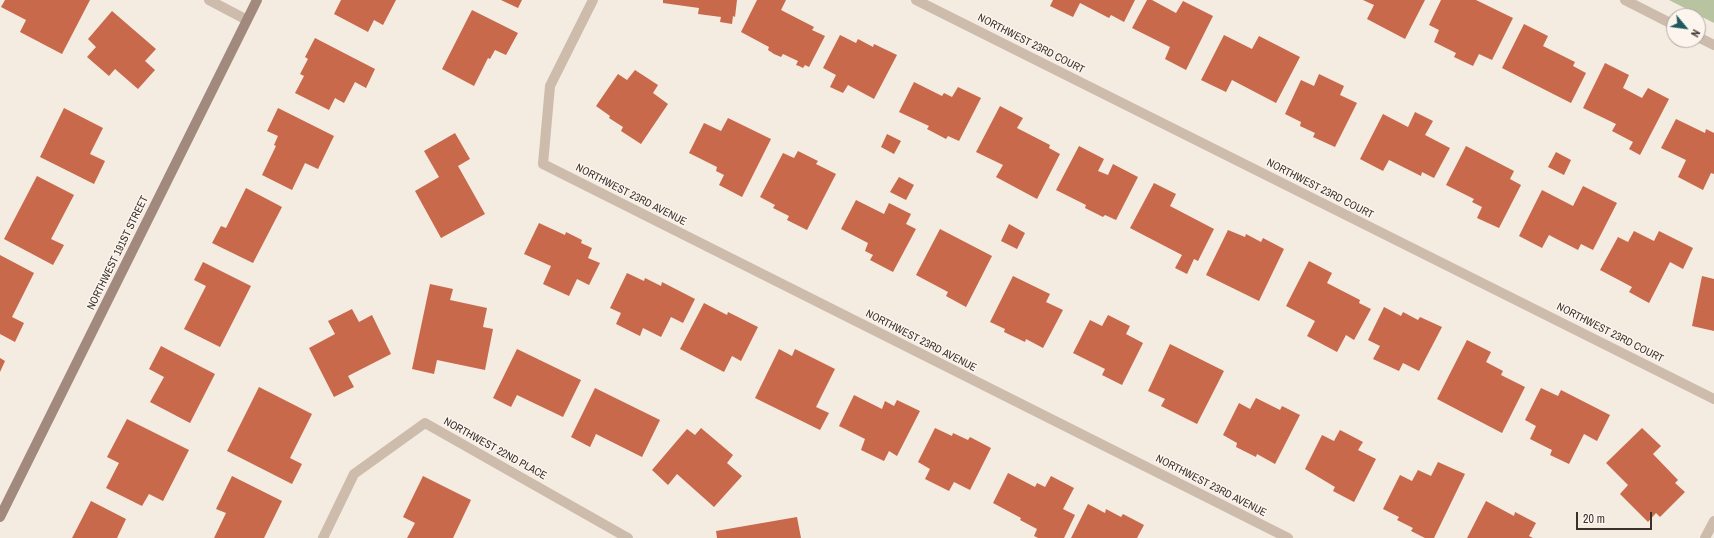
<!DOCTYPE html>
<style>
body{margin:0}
#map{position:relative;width:1714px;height:538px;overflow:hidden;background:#f4ebe1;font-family:"Archivo Narrow",sans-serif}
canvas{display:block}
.north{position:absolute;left:1666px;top:8px;width:40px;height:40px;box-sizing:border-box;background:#fbf5ee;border:1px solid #aea6a0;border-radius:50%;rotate:119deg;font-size:11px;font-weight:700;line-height:16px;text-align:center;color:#3b302b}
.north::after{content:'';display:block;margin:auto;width:14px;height:18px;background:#1f5a5e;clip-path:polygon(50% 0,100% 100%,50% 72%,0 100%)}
.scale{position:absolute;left:1576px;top:512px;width:76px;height:18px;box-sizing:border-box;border:2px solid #3b302b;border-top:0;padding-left:5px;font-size:12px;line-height:14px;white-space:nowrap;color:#3b302b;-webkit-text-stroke:3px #fbf5ee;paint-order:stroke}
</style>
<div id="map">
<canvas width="1714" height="538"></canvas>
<div class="north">N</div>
<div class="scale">20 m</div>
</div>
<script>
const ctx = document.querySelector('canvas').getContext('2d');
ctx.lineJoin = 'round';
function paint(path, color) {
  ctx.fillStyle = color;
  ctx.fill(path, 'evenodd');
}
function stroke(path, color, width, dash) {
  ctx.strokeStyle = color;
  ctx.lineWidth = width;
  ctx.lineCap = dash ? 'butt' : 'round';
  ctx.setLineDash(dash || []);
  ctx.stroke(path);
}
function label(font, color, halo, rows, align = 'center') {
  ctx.font = font + ' "Archivo Narrow",sans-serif';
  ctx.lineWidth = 3;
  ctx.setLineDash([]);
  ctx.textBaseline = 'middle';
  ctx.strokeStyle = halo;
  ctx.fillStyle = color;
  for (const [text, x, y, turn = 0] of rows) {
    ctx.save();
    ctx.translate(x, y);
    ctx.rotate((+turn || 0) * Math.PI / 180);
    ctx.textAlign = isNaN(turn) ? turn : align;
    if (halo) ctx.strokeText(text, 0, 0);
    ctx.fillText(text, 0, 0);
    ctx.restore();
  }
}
paint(new Path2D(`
 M 1669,0 L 1714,0 L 1714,23 Z`), '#b8c4a0');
paint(new Path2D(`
 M 5,0 L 90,0 L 62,54 L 20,32 L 26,20 L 1,7 Z
 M 341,0 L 396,0 L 383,25 L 374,20 L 368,32 L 334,14 Z
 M 501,0 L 522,0 L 518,8 Z
 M 663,0 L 737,0 L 735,17 L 733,16 L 732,24 L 720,22 L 721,17 L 698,14 L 699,8 L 663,3 Z
 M 757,0 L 786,0 L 781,10 L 814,27 L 812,30 L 825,36 L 809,67 L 805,65 L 803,68 L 799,66 L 796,65 L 798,61 L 783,54 L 781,57 L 774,54 L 768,50 L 769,47 L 741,32 Z
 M 1053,0 L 1135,0 L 1124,22 L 1111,15 L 1109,18 L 1080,3 L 1073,17 L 1050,6 Z
 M 1147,0 L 1152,0 L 1176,13 L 1183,1 L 1213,16 L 1186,70 L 1165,59 L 1170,47 L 1132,28 Z
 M 1363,0 L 1425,0 L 1405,39 L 1367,19 L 1374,5 Z
 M 1441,0 L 1476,0 L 1513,18 L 1492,60 L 1479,54 L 1473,66 L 1454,57 L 1456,53 L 1434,42 L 1439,30 L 1429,25 Z
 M 472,10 L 518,33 L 506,55 L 495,50 L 490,59 L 488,58 L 474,86 L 442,69 Z
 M 112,11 L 156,49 L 145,61 L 155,70 L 138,89 L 115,69 L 109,76 L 87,57 L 96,47 L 88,39 Z
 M 1524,24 L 1548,36 L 1543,46 L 1575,62 L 1573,66 L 1586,73 L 1571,103 L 1502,68 Z
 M 840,35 L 856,43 L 858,39 L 873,47 L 874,44 L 897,55 L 874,99 L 848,85 L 843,93 L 830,87 L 836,75 L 823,68 Z
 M 1224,35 L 1252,49 L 1259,36 L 1300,57 L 1276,103 L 1232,80 L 1226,92 L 1201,80 Z
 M 315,38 L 375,69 L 366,88 L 355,82 L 344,103 L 335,98 L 329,110 L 295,93 L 304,76 L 300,74 L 308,59 L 305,57 Z
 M 1605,63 L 1629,75 L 1623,88 L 1642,98 L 1648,88 L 1669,99 L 1640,155 L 1629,149 L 1633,142 L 1612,131 L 1616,124 L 1583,108 Z
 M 635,70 L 658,85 L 653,93 L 668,104 L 641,144 L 621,131 L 623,127 L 609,118 L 610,116 L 596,106 L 618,74 L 627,80 Z
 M 1319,74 L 1344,86 L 1340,95 L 1357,103 L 1335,147 L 1313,137 L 1315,133 L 1300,126 L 1301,122 L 1285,114 L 1301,80 L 1314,86 Z
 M 914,82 L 942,96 L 944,93 L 952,97 L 958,87 L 981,98 L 959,141 L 948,136 L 946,139 L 927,129 L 929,126 L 899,112 Z
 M 1000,106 L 1023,118 L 1017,128 L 1050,145 L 1049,148 L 1060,154 L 1037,199 L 996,177 L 1003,165 L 976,152 Z
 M 64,108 L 103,128 L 90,154 L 105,161 L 94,184 L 40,157 Z
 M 278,108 L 334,136 L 318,169 L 305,163 L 292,190 L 262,175 L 276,146 L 274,145 L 278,136 L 267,131 Z
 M 1415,112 L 1433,121 L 1425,135 L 1450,148 L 1434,178 L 1422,172 L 1421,176 L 1389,160 L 1383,171 L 1360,159 L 1383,114 L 1408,127 Z
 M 728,118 L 771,139 L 742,197 L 719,185 L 724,175 L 716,171 L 717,167 L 689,153 L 704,123 L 721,131 Z
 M 1676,119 L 1705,133 L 1706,129 L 1714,133 L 1714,174 L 1711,173 L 1703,190 L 1678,177 L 1686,160 L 1661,148 Z
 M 455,133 L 470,159 L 458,166 L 485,214 L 441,238 L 415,191 L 439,177 L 424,151 Z
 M 887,134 L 901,141 L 894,154 L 881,147 Z
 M 1079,146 L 1104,159 L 1098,171 L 1108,175 L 1113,164 L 1138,177 L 1116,220 L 1105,215 L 1103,217 L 1085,208 L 1086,205 L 1056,190 Z
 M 1466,146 L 1514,171 L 1510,179 L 1521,185 L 1499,228 L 1477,218 L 1482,207 L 1472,202 L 1474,199 L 1446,185 Z
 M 798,151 L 818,161 L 816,164 L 836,174 L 807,230 L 787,220 L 789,216 L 773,208 L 775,205 L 760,197 L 783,153 L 794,158 Z
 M 1556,152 L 1571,160 L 1564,175 L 1548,167 Z
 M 37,176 L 74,195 L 51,239 L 64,245 L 53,265 L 4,239 Z
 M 899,177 L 914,185 L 906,200 L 890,192 Z
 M 1154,183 L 1176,194 L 1170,206 L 1214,229 L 1198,261 L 1194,259 L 1187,274 L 1175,268 L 1182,255 L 1130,228 Z
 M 1583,186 L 1617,203 L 1593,250 L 1581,244 L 1578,250 L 1549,235 L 1542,248 L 1519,236 L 1542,190 L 1573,206 Z
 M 246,188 L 282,207 L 253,263 L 212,243 L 221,226 L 226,228 Z
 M 856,200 L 884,214 L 889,203 L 911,214 L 906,224 L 916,229 L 893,272 L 870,260 L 873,255 L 865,251 L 868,243 L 841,229 Z
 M 539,223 L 565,235 L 566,232 L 582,240 L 581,243 L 592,248 L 588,258 L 600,263 L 589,285 L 577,279 L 569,296 L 543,284 L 551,266 L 524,254 Z
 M 1009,224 L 1025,233 L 1017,249 L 1001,241 Z
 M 940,229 L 992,256 L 966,307 L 946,296 L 948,292 L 916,275 Z
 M 1228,230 L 1245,237 L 1246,234 L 1261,242 L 1263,238 L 1284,249 L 1259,301 L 1206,275 Z
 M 1634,231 L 1654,241 L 1659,231 L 1693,248 L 1683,269 L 1670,262 L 1649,303 L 1629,292 L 1632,287 L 1600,270 L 1618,237 L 1628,242 Z
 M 0,255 L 34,273 L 12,317 L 24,323 L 15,342 L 0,334 Z
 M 1309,261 L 1332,273 L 1327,283 L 1360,300 L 1359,303 L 1371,309 L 1354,340 L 1346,335 L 1337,352 L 1307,336 L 1315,321 L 1286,306 Z
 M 203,262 L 251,286 L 220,347 L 184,329 L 206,286 L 194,280 Z
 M 627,273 L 644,281 L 645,278 L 661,286 L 662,282 L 695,299 L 683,323 L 671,317 L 661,337 L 643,328 L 640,336 L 616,324 L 621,313 L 610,308 Z
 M 1013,276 L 1050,294 L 1046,302 L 1063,310 L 1043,348 L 1026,339 L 1025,342 L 1004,332 L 1005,329 L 990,322 Z
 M 1702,276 L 1714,279 L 1714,331 L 1692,326 Z
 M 430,284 L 453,289 L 450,300 L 487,308 L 483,327 L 493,329 L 485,370 L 437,360 L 434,374 L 412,369 Z
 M 704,303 L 727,315 L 728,312 L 758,327 L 741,361 L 732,356 L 724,372 L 680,349 Z
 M 1384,307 L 1401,316 L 1403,312 L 1418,320 L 1420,317 L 1442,327 L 1419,371 L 1403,363 L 1399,371 L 1373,359 L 1380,346 L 1368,340 Z
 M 352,309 L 359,322 L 372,315 L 391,354 L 348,376 L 354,387 L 334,397 L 309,348 L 335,334 L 328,321 Z
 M 1108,315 L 1130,326 L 1126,334 L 1143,343 L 1122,385 L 1102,375 L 1105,369 L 1073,353 L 1090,320 L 1102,326 Z
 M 1467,340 L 1491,352 L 1486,362 L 1503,371 L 1501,375 L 1525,387 L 1502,433 L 1437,399 Z
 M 1170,344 L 1224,371 L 1197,424 L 1161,406 L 1165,399 L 1148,391 Z
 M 161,346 L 215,374 L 190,423 L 150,402 L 164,377 L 149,369 Z
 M 517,349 L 581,380 L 563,417 L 517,395 L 511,407 L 493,398 Z
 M 779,349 L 792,356 L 795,349 L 835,369 L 816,407 L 829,413 L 820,430 L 755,398 Z
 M 0,358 L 5,361 L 0,372 Z
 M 259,387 L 312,414 L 290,458 L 302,464 L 292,484 L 227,451 Z
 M 595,388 L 660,420 L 642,457 L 596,434 L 590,447 L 571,437 Z
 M 1541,388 L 1558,396 L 1561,390 L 1610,415 L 1597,441 L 1584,434 L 1569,464 L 1550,455 L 1552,450 L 1530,439 L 1536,426 L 1525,420 Z
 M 854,395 L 882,409 L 885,401 L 894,406 L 897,400 L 920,411 L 897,456 L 889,451 L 884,461 L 861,450 L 865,439 L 839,426 Z
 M 1256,398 L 1280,410 L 1282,406 L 1300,415 L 1275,464 L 1257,454 L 1256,457 L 1236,447 L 1237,443 L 1223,435 L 1239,403 L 1250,409 Z
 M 127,419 L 189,450 L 163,501 L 149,494 L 142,506 L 106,488 L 119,463 L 107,457 Z
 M 701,428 L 733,455 L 727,463 L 742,476 L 714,507 L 677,474 L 668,485 L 652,470 L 687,429 L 695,435 Z
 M 935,428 L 952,436 L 953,433 L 968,440 L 970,437 L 991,448 L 970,490 L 954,482 L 949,491 L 925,479 L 930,469 L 918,462 Z
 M 1642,428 L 1661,446 L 1653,454 L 1678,480 L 1675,483 L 1685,492 L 1660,517 L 1656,513 L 1648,522 L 1620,494 L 1628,485 L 1606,463 Z
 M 1340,430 L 1363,442 L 1358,450 L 1376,459 L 1354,502 L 1333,491 L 1335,487 L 1305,469 L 1322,435 L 1334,441 Z
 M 1438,462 L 1465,474 L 1434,538 L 1425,538 L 1411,531 L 1413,528 L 1397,520 L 1399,517 L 1383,509 L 1400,475 L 1412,481 L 1418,470 L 1431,476 Z
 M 1008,473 L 1035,487 L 1037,483 L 1045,487 L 1051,476 L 1074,488 L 1063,509 L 1075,515 L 1064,538 L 1038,538 L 1034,536 L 1037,529 L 1020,520 L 1021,518 L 993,503 Z
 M 232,476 L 282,501 L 264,538 L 214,538 L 226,513 L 216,509 Z
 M 423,476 L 471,500 L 453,538 L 407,538 L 415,523 L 403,517 Z
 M 91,501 L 126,519 L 117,538 L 72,538 Z
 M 1486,501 L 1514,516 L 1515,512 L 1536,523 L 1529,536 L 1533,538 L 1467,538 Z
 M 1088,504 L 1105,513 L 1106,509 L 1121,517 L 1123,514 L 1144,525 L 1137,538 L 1071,538 Z
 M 797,517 L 801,538 L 717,538 L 716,531 Z`), '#c8694b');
stroke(new Path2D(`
 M 209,0 L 247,20
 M 593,0 L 550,86 L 543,164 L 1288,538
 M 916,0 L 1714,399
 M 1625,0 L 1674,25
 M 1698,37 L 1714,45
 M 323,538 L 354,474 L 425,423 L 628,538
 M 1705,538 L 1714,521`), '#cdbbac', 10);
stroke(new Path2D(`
 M 0,517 L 257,0`), '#a18a7d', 10);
label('11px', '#3b302b', '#fbf5ee', [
 ["NORTHWEST 23RD COURT",1031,44,27],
 ["NORTHWEST 23RD COURT",1320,189,27],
 ["NORTHWEST 23RD AVENUE",631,195,27],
 ["NORTHWEST 191ST STREET",118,253,-64],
 ["NORTHWEST 23RD COURT",1610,333,27],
 ["NORTHWEST 23RD AVENUE",921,341,27],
 ["NORTHWEST 22ND PLACE",495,449,29],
 ["NORTHWEST 23RD AVENUE",1211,486,27]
]);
</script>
